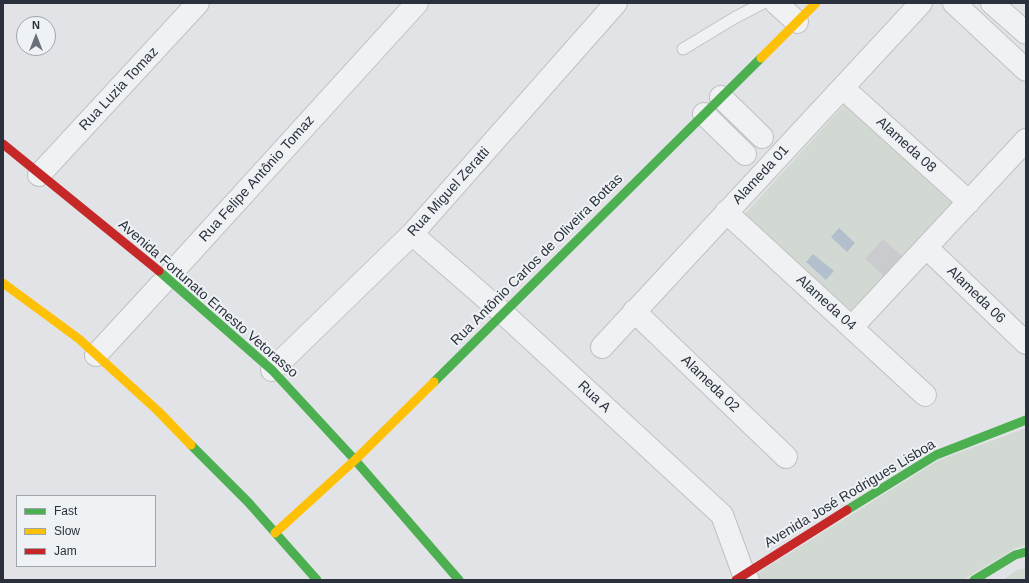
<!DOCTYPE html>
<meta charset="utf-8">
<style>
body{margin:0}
#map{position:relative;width:1029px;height:583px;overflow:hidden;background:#e1e3e6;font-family:Arial,sans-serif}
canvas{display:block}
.frame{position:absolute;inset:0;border:4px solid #2a313d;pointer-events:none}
.legend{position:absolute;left:16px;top:495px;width:140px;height:72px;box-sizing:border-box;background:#eff2f5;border:1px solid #a0a5ab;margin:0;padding:5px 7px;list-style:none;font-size:12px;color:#2a313d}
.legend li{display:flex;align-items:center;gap:8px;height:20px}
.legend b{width:20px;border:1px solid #a0a5ab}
.north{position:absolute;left:16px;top:16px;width:40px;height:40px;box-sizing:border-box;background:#eff2f5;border:1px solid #a0a5ab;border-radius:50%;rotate:0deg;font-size:11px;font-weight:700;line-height:16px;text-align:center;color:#2a313d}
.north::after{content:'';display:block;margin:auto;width:14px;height:18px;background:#6a6f78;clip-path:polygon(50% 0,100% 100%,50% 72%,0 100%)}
</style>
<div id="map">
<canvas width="1029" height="583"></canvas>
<div class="frame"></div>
<ul class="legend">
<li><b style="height:5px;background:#4caf50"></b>Fast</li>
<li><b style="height:5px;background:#ffc107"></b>Slow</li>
<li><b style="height:5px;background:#c62828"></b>Jam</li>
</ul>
<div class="north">N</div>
</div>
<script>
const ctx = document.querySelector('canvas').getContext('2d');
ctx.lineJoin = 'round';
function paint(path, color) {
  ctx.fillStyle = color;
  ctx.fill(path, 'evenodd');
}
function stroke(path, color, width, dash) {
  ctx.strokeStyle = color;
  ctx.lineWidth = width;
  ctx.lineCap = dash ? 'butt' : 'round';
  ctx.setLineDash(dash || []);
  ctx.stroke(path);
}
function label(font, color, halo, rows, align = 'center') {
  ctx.font = font + ' Arial,sans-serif';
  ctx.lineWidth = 4;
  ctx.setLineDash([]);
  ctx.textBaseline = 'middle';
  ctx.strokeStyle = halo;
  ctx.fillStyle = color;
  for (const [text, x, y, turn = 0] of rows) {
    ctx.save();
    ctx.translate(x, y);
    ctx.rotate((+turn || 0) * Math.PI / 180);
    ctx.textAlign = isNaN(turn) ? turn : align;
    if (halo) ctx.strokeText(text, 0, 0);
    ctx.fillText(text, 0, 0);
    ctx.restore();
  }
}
paint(new Path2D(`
 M 844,105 L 956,205 L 854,313 L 744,215 Z
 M 1026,428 L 1026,545 L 1014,549 L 963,580 L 761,580 L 756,574 L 939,460 Z
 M 1026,568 L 1026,580 L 1003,580 L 1017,570 Z`), '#d2d9d2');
paint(new Path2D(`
 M 839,228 L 855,243 L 847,252 L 831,237 Z
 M 813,254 L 834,271 L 826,280 L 806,262 Z`), '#b2c0ce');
paint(new Path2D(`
 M 883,239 L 903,257 L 885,277 L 865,259 Z`), '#c9cbce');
const lane = new Path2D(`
 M 683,49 L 736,17 L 763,3`);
const street = new Path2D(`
 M 776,3 L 797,22
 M 954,3 L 1026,70
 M 992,3 L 1026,33
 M 843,88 L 969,202
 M 721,97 L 762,137
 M 704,114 L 745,154
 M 39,175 L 198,3
 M 726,212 L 925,395
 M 412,234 L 503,313 L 722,515 L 744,575 L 748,580
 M 926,247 L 1026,343
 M 634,311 L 786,457
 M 852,327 L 1026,140
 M 602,347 L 921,3
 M 96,355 L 167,278 L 417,3
 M 272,370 L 412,234 L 616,3`);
stroke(lane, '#c0c1c4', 13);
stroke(street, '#c0c1c4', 24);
stroke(lane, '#f0f1f3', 11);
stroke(street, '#f0f1f3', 22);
stroke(new Path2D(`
 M 159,271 L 272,370 L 355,460 L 459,580
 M 434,382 L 761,58
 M 191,445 L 248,502 L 317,580
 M 847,510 L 936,455 L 1026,420
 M 974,580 L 1015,555 L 1026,552`), '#4caf50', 9);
stroke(new Path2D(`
 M 761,58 L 816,3
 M 3,283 L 79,339 L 158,411 L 191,445
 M 275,533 L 355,460 L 434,382`), '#ffc107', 9);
stroke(new Path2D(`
 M 3,144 L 159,271
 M 736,580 L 847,510`), '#c62828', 9);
label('14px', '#2a313d', '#eff2f5', [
 ["Rua Luzia Tomaz",119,89,-47],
 ["Alameda 08",906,145,42],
 ["Alameda 01",761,175,-47],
 ["Rua Felipe Antônio Tomaz",257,179,-48],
 ["Rua Miguel Zeratti",449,192,-48],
 ["Rua Antônio Carlos de Oliveira Bottas",537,260,-45],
 ["Alameda 06",976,295,44],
 ["Avenida Fortunato Ernesto Vetorasso",208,299,41],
 ["Alameda 04",826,303,42],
 ["Alameda 02",710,384,44],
 ["Rua A",594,397,43],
 ["Avenida José Rodrigues Lisboa",850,494,-31]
]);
</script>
